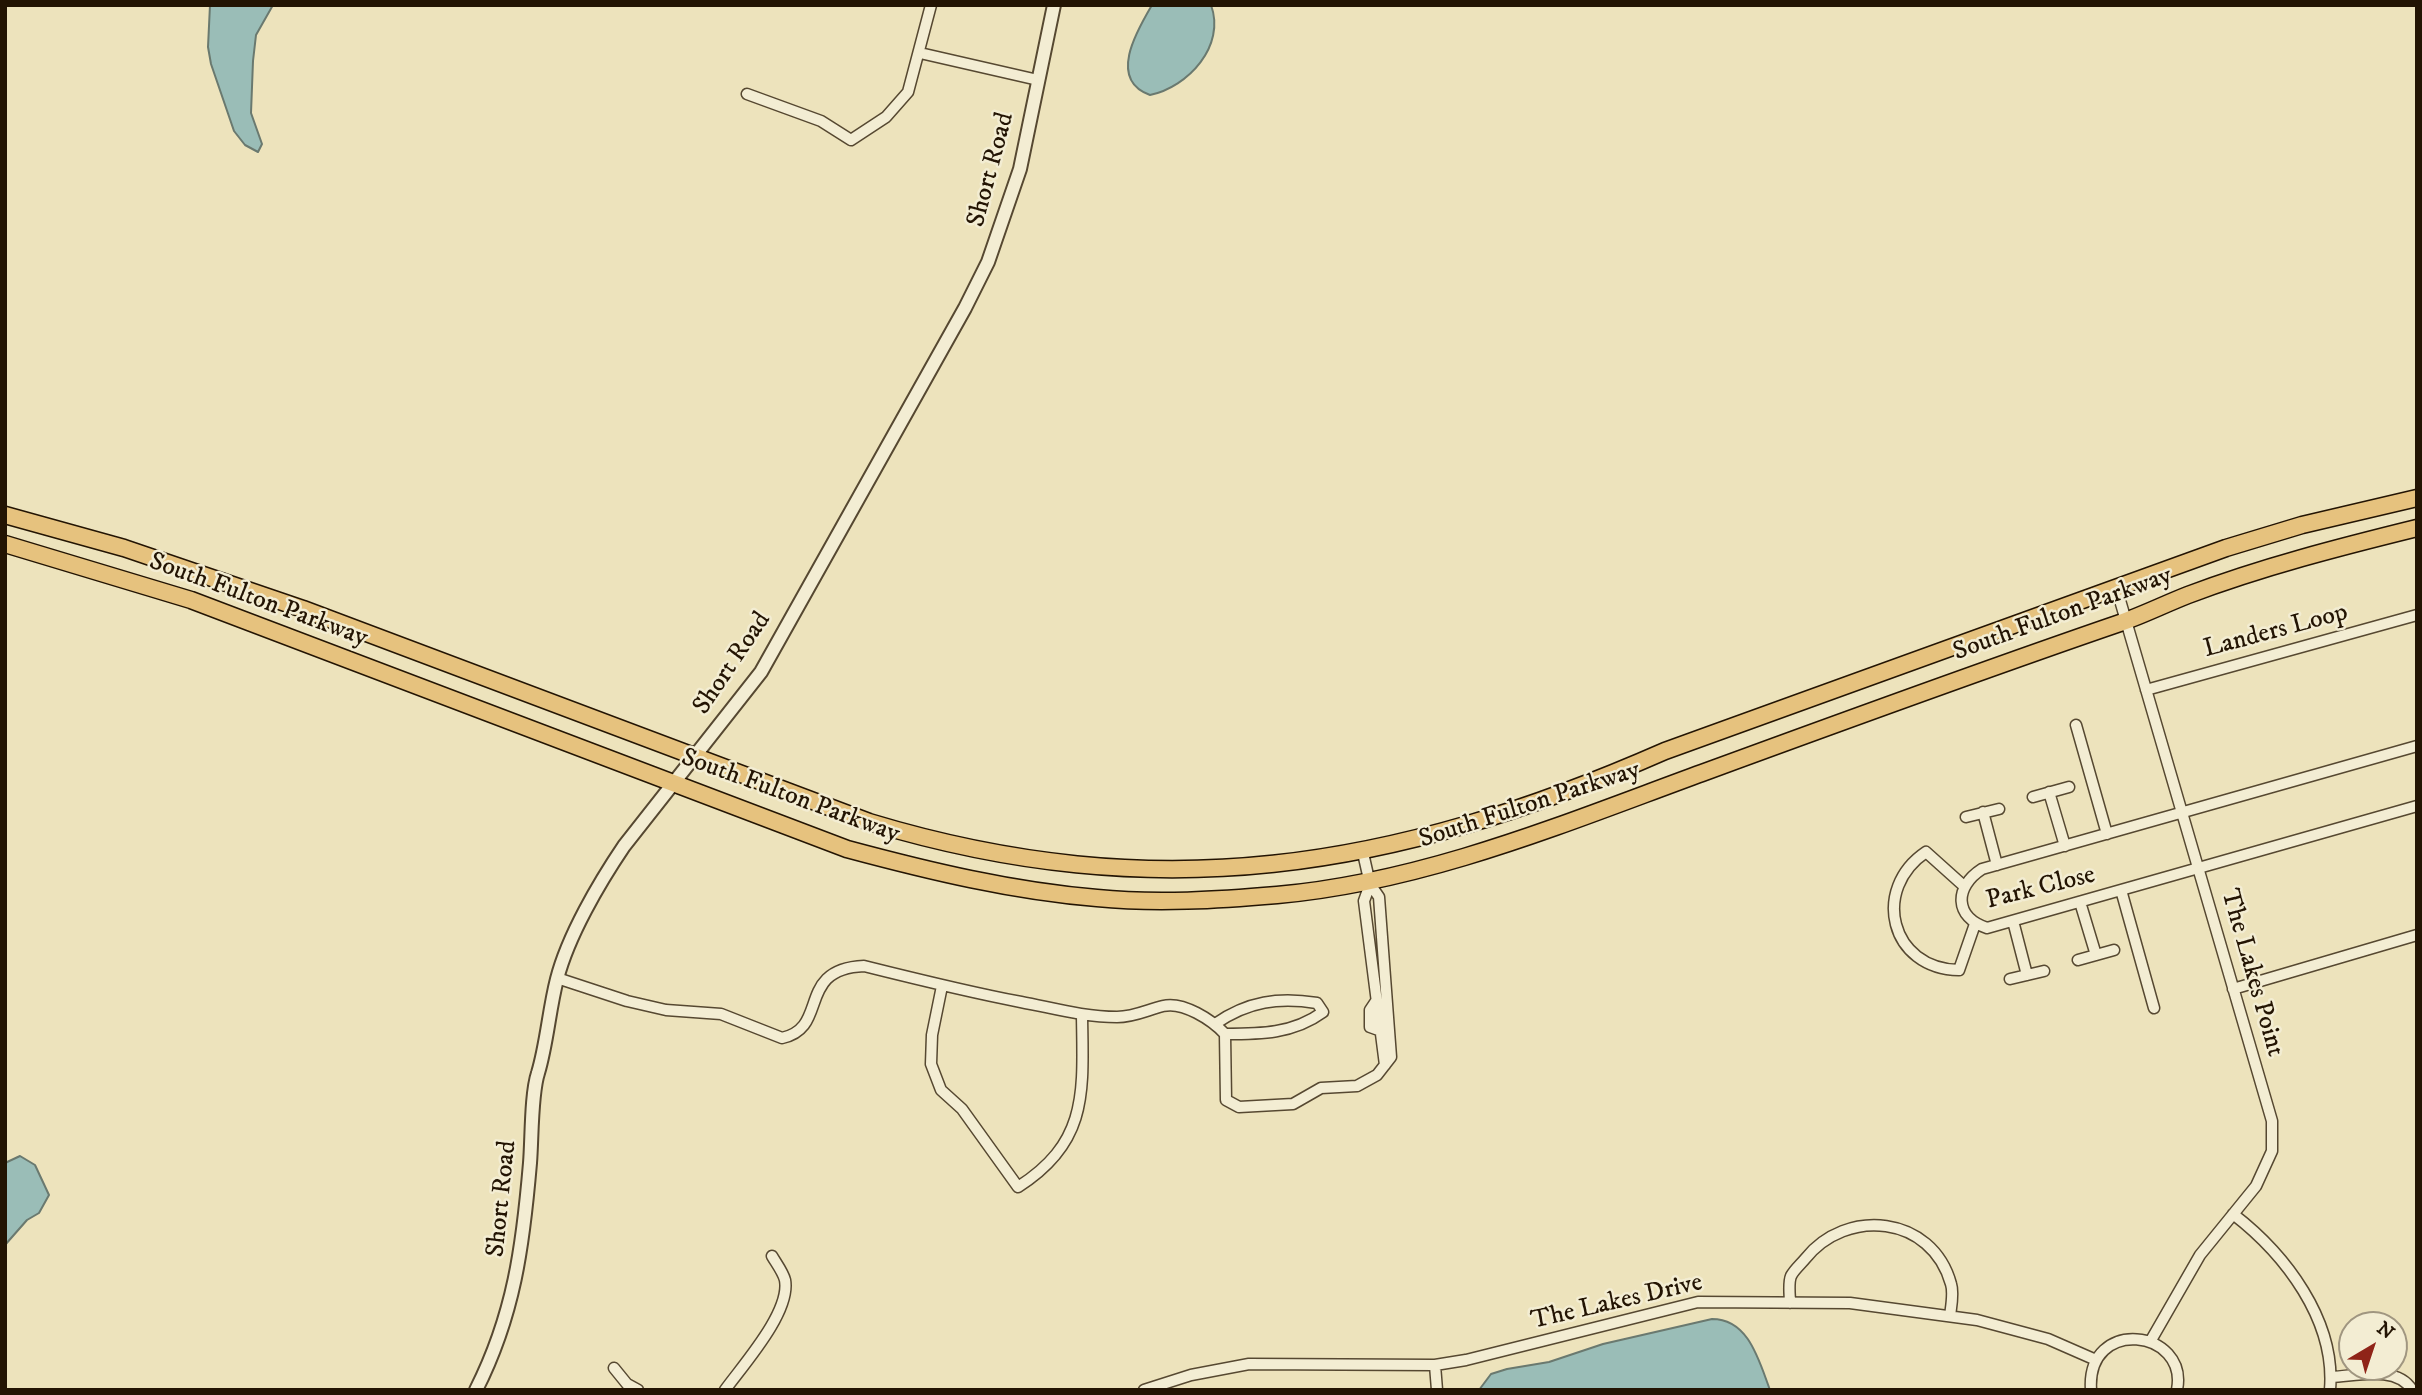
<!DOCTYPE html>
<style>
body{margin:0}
#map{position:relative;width:2422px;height:1395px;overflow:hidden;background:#ede3bc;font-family:"IM FELL DW Pica",serif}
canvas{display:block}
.frame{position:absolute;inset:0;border:7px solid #231403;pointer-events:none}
.north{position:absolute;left:2338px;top:1311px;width:70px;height:70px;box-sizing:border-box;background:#f3edd3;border:2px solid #a09680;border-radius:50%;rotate:39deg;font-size:19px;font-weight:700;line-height:28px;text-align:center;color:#231403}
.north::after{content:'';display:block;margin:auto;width:24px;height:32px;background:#8f2418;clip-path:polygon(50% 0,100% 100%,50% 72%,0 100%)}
</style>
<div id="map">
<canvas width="2422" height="1395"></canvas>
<div class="frame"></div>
<div class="north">N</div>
</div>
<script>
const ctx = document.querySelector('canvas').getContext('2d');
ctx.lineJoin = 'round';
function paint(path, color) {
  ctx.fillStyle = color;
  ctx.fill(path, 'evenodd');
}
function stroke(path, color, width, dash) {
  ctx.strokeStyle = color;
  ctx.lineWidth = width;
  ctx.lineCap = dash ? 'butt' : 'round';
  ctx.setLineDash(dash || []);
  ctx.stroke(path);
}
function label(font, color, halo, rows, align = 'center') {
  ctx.font = font + ' "IM FELL DW Pica",serif';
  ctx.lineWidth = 5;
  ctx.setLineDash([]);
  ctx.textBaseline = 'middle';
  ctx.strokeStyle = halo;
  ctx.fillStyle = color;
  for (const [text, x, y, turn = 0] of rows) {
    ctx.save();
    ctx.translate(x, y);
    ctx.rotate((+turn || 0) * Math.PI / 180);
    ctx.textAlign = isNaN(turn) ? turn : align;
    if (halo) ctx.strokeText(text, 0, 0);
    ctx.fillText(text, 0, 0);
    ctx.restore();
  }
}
const water = new Path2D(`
 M 210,5 L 273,5 L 256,35 L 253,61 L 251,113 L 262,144 L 258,152 L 245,145 L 234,131 L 211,64 L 208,47 Z
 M 1152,5 L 1211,5 C 1226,46 1188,87 1150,95 C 1108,80 1136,32 1152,5 Z
 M 20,1156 L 35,1165 L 49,1195 L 39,1213 L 27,1220 L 5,1245 L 5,1163 Z
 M 1712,1319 C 1749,1319 1759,1361 1770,1390 L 1479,1390 L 1491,1374 L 1507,1369 L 1549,1362 L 1603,1344 Z`);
paint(water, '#9abdb7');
stroke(water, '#6a796f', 2);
const minor = new Path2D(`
 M 920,53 L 1038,80
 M 747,94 L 821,121 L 851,140 L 886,117 L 908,92 L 931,5
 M 2117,590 L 2272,1121 L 2272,1151 L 2256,1186 L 2200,1255 L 2150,1342
 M 2146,690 L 2417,615
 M 2076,725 L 2107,834
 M 2417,746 L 1982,869 C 1954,887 1954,917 1987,928 L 2417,806
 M 2049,792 L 2065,846
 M 2033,797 L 2069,787
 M 1983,812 L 1997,865
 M 1966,817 L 1999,809
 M 1370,884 L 1364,901 L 1385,1065
 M 1965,887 L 1926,852 C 1871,889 1890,969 1959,970 L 1975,924
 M 2121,890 L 2154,1008
 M 2080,902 L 2096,955
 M 2013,921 L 2027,975
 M 2078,960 L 2114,950
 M 557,978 L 627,1001 L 666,1010 L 721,1014 L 782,1038 C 830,1028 795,969 864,966 C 916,979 968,992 1021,1002 C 1053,1008 1084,1017 1117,1017 C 1134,1017 1147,1010 1163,1006 C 1183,1001 1212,1020 1225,1034 L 1226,1100 L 1239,1107 L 1293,1104 L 1321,1088 L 1357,1086 L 1377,1075 L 1391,1057 L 1379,897 L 1370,884 L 1363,853
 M 2010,979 L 2044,971
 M 942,986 L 932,1035 L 931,1064 L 941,1090 L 962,1109 L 1018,1187 C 1089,1142 1083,1091 1082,1015
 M 2233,989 L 2417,935
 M 1376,1001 L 1370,1010 L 1370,1027 L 1384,1032
 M 1215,1024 C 1248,1001 1279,997 1317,1003 L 1323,1012 C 1293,1034 1260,1034 1225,1034
 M 2233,1214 C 2285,1254 2336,1320 2330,1390
 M 1790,1303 C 1790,1296 1788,1283 1791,1276 C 1794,1270 1801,1264 1805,1259 C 1846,1207 1932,1215 1951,1284 C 1954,1293 1951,1307 1950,1316
 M 1435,1365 L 1437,1390
 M 614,1368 L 627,1384 L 638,1390
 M 2332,1377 C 2356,1376 2397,1365 2412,1390
 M 725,1390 C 743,1365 791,1312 785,1280 C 783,1272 776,1263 772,1256
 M 1144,1390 L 1191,1375 L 1249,1364 L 1435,1365 L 1466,1360 L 1698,1302 L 1850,1303 L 1977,1320 L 2048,1339 L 2096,1360
 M 2091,1390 C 2086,1316 2189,1329 2177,1390`);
const tertiary = new Path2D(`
 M 476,1390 C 514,1315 523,1246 530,1163 C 532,1139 531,1094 538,1073 C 547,1043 549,1010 557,979 C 568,936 599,883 624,846 L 761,672 L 965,308 L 988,262 L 1020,169 L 1054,5`);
const trunk = new Path2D(`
 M 5,515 L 124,548 L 303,609 L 869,822 C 1157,909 1394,870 1665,751 L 2226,548 L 2302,525 L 2417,498
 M 5,544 L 191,600 L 847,849 C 929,871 1012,891 1097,898 C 1156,904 1219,900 1277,895 C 1425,882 1565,823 1702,773 C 1841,722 1980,671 2120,623 C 2143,615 2165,604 2188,595 C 2262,567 2340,547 2417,528`);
stroke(minor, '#564831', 13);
stroke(tertiary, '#564831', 16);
stroke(trunk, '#231403', 19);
stroke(minor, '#f3edd3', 10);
stroke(tertiary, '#f3edd3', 12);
stroke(trunk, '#e6c27e', 16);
label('26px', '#231403', '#f3edd3', [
 ["Short Road",992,170,-75],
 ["South Fulton Parkway",258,601,20],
 ["South Fulton Parkway",2063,615,-20],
 ["Landers Loop",2276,632,-15],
 ["Short Road",733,664,-56],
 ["South Fulton Parkway",790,797,20],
 ["South Fulton Parkway",1530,806,-18],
 ["Park Close",2041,889,-14],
 ["The Lakes Point",2251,973,74],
 ["Short Road",503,1199,-84],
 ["The Lakes Drive",1617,1303,-13]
]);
</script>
